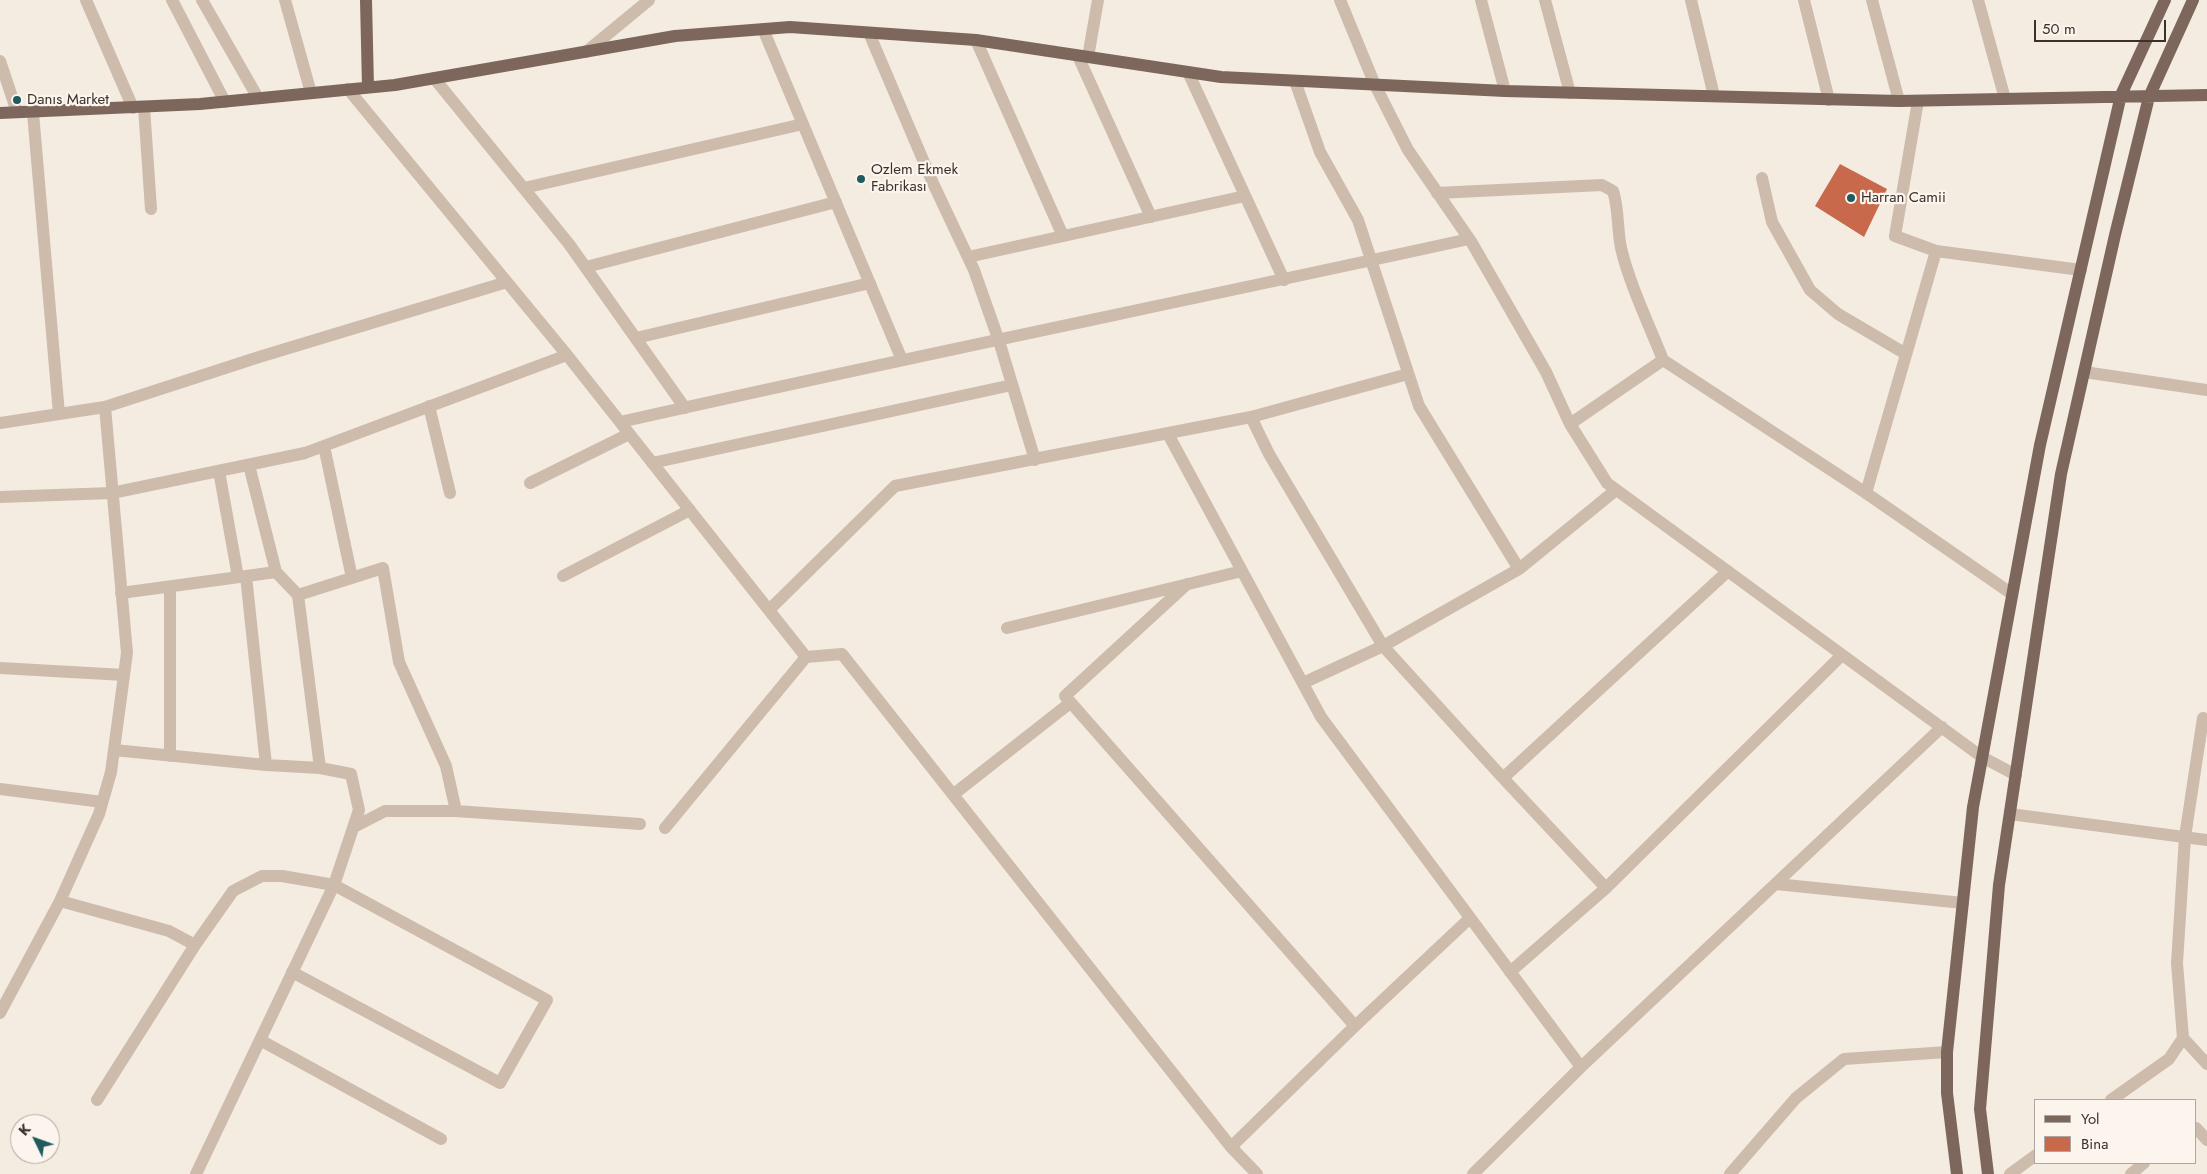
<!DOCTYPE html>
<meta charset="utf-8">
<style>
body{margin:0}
#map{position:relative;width:2207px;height:1174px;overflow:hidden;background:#f4ebe1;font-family:Jost,sans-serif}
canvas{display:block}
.legend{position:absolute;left:2034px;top:1099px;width:162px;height:65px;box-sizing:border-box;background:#fbf5ee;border:1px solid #aea6a0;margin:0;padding:6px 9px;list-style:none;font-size:15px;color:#3b302b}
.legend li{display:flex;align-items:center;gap:10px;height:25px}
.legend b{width:25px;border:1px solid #aea6a0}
.north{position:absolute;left:10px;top:1114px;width:50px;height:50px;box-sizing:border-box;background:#fbf5ee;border:1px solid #aea6a0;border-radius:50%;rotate:312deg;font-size:14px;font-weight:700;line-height:20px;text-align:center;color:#3b302b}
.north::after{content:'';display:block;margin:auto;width:18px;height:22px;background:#1f5a5e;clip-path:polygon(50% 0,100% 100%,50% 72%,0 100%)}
.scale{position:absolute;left:2034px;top:20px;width:132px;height:22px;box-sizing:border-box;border:2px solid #3b302b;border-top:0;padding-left:6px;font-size:15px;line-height:18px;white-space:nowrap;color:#3b302b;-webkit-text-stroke:4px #fbf5ee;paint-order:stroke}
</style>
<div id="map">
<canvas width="2207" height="1174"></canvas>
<ul class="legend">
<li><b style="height:6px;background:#7d675c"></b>Yol</li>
<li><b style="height:14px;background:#c8694b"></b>Bina</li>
</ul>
<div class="north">K</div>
<div class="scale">50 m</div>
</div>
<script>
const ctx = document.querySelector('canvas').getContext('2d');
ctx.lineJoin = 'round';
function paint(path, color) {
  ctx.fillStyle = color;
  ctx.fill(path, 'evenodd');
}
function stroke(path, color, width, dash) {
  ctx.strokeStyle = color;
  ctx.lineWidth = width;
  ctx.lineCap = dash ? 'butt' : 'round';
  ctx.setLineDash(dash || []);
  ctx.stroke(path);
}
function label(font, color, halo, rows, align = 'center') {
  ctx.font = font + ' Jost,sans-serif';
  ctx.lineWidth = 4.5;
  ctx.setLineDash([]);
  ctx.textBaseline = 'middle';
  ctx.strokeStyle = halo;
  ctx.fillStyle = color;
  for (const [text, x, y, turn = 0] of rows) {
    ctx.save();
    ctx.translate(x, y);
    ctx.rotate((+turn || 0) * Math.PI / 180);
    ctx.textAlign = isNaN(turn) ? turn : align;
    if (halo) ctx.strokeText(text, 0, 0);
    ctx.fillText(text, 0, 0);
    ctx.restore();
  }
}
paint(new Path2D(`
 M 1840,164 L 1887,189 L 1864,237 L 1815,206 Z`), '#c8694b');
stroke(new Path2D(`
 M 86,0 L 133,108
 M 172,0 L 225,102
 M 202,0 L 258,98
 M 285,0 L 311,93
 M 1340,0 L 1375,85 L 1408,150 L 1472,243 L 1546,372 L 1570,424 L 1607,483 L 1982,757 L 2016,775
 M 1481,0 L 1505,91
 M 1545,0 L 1570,93
 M 1691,0 L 1714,96
 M 1804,0 L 1829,100
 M 1872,0 L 1899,101
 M 1978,0 L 2005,99
 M 763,29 L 902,360
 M 869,33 L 932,181 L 974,270 L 999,341 L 1035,460
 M 976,40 L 1063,236
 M 586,52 L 649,0
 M 1078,56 L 1151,217
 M 1088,57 L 1098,0
 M 0,61 L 17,112
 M 1188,72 L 1284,280
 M 434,78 L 569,244 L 685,408
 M 1295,81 L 1320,152 L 1358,220 L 1419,406 L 1519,569
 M 348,89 L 567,355 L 806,657 L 665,828
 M 144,107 L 151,209
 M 1762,178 L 1772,222 L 1810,290 L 1838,314 L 1906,354
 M 524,188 L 803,124
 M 1437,193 L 1602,185 L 1613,191 C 1619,209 1617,229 1621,248 C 1630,286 1649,324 1663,360
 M 1936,251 L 2081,270
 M 968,257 L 1245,196
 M 586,267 L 836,202
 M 636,338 L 870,283
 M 2084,372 L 2207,390
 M 429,406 L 450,493
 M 105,407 L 259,357 L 507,282
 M 1251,417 L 1269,454 L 1383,646 L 1503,778 L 1728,571
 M 620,422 C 903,358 1186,301 1469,239
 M 0,423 L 59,414
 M 1570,424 L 1663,360 L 1866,493 L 2012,594
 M 1168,434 L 1321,717 L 1581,1067
 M 324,446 L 352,578
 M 652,463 L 1012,385
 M 249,465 L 276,572 L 298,595 L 320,768
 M 219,471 L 238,577
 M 530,483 L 629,434
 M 1866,493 L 1936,251 L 1895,236 L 1918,101
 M 0,497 L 112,493 L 305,453 L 567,355
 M 246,576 L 266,765
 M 563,576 L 690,510
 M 1187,584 L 1065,696 L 1355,1026 L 1231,1147 L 1257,1174
 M 170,587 L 170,756
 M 121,593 L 276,572
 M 298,595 L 383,568 L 399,662 L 446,766 L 456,811
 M 769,610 L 895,486 L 1251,417 L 1408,374
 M 1007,628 L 1242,571
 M 806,657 L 842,654 L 1231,1147
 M 0,668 L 124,675
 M 1303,683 L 1383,646 L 1519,569 L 1616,490
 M 114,750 L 266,765 L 320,768 L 351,774 L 359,810 L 334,885 L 196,1174
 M 1503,778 L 1606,888
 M 0,789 L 102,802
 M 954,794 L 1070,703
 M 2010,814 L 2207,840
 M 354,827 L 385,811 L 456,811 L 640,824
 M 1776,884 L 1963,903
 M 60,901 L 169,931 L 195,945
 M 1510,972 L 1606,888 L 1842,655
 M 0,1013 L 60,901 L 99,814 L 111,772 L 127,653 L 105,407 L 59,414 L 33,113
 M 1355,1026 L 1470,918
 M 2183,1038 L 2207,1064
 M 260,1040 L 441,1139
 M 97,1100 L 195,945 L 233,891 L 262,876 L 282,876 L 334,885 L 547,1000 L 500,1083 L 292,972
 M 2111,1100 L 2169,1059 L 2183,1038 L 2177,963 L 2185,837 L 2203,718
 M 2196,1128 L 2207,1140
 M 1473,1174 L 1581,1067 L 1942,727
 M 1730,1174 L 1796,1098 L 1844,1059 L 1947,1052
 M 2010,1174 L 2036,1155
 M 2131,1174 L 2144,1163`), '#cdbbac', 12);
stroke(new Path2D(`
 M 366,0 L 368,87
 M 0,113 L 200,104 L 395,85 L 675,36 L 790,27 L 976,40 L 1221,77 L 1505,91 L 1899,101 L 2207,95
 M 1957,1174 L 1947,1093 L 1947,1052 L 1973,807 L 2040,445 L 2121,95 L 2165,0
 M 1988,1174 L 1980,1109 L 1999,885 L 2061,474 L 2115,235 L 2149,97 L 2193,0`), '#7d675c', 12);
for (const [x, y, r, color] of [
 [17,100,5,"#1f5a5e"],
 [861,179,5,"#1f5a5e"],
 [1851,198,5,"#1f5a5e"]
]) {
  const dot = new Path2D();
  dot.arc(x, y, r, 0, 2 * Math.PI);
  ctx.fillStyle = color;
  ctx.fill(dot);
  stroke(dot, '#fbf5ee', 2);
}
label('15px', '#3b302b', '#fbf5ee', [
 ["Danıs Market",27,100],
 ["Ozlem Ekmek",871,170],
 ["Fabrikası",871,187],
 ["Harran Camii",1861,198]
], 'left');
</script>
